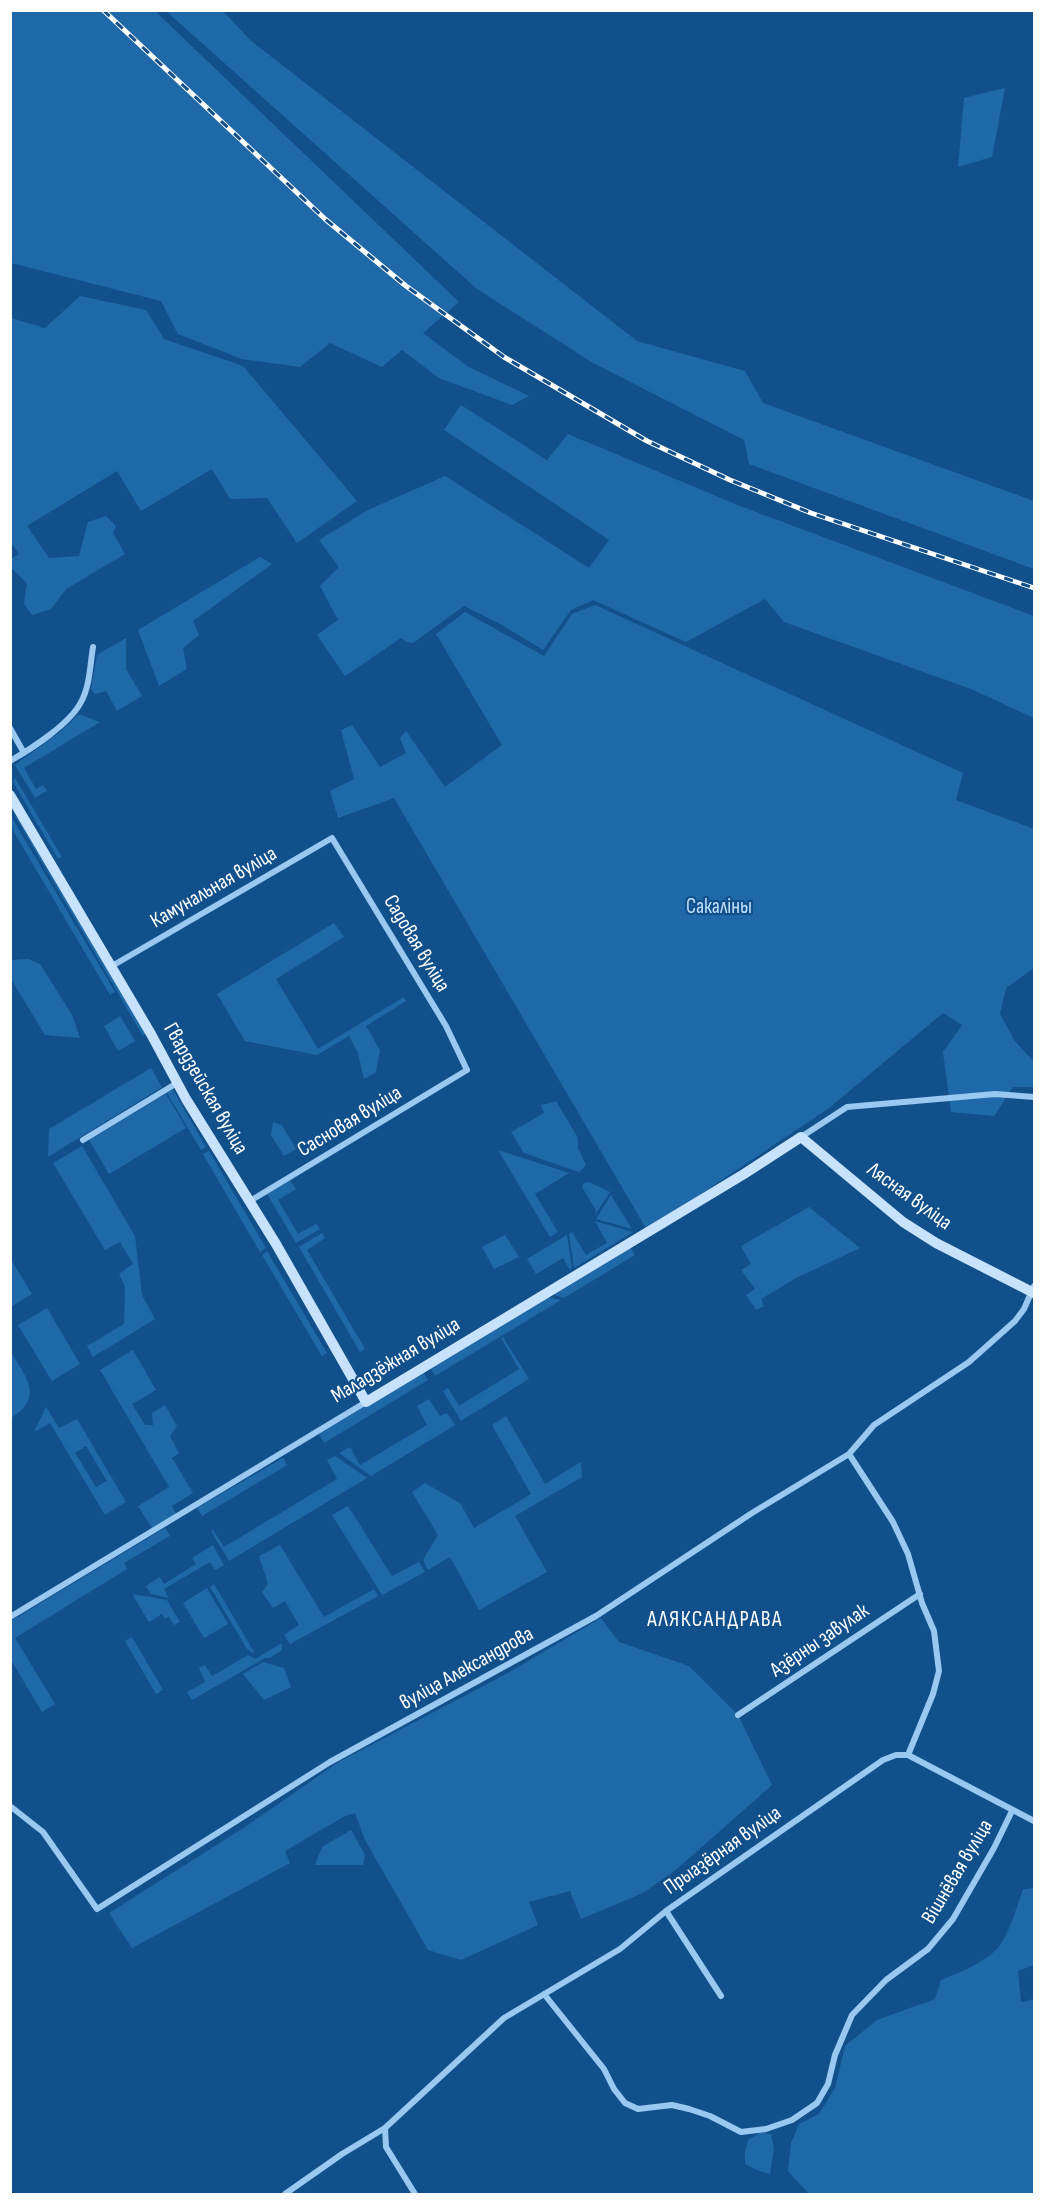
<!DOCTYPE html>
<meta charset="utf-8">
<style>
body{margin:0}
#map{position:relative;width:1045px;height:2205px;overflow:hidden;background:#12508b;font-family:"Sofia Sans Condensed",sans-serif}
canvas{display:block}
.frame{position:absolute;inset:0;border:12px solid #fff;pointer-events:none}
</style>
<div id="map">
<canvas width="1045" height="2205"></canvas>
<div class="frame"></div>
</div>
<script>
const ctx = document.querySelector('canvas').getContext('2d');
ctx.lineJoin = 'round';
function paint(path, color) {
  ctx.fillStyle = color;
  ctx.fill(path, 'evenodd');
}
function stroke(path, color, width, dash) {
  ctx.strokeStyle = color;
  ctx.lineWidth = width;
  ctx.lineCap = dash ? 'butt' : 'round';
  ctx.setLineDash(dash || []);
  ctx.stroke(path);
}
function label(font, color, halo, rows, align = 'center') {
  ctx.font = font + ' "Sofia Sans Condensed",sans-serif';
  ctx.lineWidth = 4.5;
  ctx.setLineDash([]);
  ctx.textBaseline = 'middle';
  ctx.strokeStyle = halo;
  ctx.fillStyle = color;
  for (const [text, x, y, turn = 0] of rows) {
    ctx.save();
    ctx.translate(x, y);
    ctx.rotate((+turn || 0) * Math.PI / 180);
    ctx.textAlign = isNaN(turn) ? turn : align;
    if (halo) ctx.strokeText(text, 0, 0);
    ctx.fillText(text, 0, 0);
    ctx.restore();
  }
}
paint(new Path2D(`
 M 11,10 L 155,11 L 459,302 L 423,333 L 467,366 L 529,396 L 512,405 L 439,378 L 402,350 L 382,367 L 330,343 L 300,367 L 242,359 L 178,334 L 161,301 L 11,263 Z
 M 166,11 L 223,11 L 250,40 L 637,341 L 745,371 L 763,403 L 1034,501 L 1034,569 L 749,464 L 744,440 L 593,363 L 477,289 Z
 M 1005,88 L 992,157 L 958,167 L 964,98 Z
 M 80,296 L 146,310 L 164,339 L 243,366 L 357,501 L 297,543 L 267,498 L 230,499 L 212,469 L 141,511 L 117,471 L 27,526 L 49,558 L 79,556 L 88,522 L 106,516 L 116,526 L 113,533 L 125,554 L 66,589 L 51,609 L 32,615 L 24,604 L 27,583 L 11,568 L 11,559 L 19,554 L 10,541 L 11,318 L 45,328 Z
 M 461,405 L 547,460 L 568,434 L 740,506 L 1034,616 L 1034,718 L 971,689 L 784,622 L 765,599 L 686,642 L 593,600 L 571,610 L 543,650 L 502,625 L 464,606 L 413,643 L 406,642 L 401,638 L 345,676 L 317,635 L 338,620 L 320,586 L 339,567 L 319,540 L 368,510 L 445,476 L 589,568 L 609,540 L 444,430 Z
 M 260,557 L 272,564 L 193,621 L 199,635 L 183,648 L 187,669 L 159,686 L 138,630 Z
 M 595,605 L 963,773 L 956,800 L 1034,829 L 1034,968 L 1006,988 L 1000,1014 L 1014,1040 L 1034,1062 L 1034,1087 L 1013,1087 L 994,1116 L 951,1112 L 943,1052 L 962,1025 L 943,1013 L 829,1108 L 647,1230 L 394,798 L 338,818 L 330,791 L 354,779 L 341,730 L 352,725 L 380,767 L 406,753 L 400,738 L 406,731 L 445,787 L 502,745 L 436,634 L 465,612 L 544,656 L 572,614 Z
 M 126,638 L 126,669 L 142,696 L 117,711 L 106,691 L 95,694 L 91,689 L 97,655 Z
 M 79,714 L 100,722 L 24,768 L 36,789 L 43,785 L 47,791 L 35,798 L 15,765 L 60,732 Z
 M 15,778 L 62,857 L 58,859 L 13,782 Z
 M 15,816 L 20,817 L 147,1033 L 143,1036 Z
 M 12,818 L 115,992 L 110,995 L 11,827 L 11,819 Z
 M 334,923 L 344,937 L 276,979 L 318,1049 L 404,997 L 406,1001 L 366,1026 L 380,1050 L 376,1072 L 364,1079 L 358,1053 L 349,1036 L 317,1055 L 245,1041 L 217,994 Z
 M 28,959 L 40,964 L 72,1015 L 80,1038 L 45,1035 L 11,979 L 11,960 Z
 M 120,1016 L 135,1041 L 118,1051 L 104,1026 Z
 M 151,1068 L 162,1087 L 48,1157 L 49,1129 Z
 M 173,1090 L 206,1147 L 201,1150 L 167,1093 Z
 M 166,1094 L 186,1128 L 109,1174 L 89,1140 Z
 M 556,1101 L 578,1138 L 578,1148 L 586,1165 L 579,1172 L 524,1153 L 511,1132 L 544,1113 L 541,1105 Z
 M 273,1122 L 282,1125 L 296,1149 L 284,1156 L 271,1135 Z
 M 82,1146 L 135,1236 L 142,1295 L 155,1319 L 93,1357 L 87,1346 L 124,1324 L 125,1287 L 119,1274 L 133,1264 L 120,1242 L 105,1250 L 53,1163 Z
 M 498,1150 L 569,1173 L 535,1194 L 558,1232 L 550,1237 Z
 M 209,1151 L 266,1248 L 260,1252 L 203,1154 Z
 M 290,1180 L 296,1189 L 278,1200 L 298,1234 L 316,1224 L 320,1229 L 296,1243 L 267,1194 Z
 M 589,1182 L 610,1192 L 595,1215 L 596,1210 L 582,1187 L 584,1183 Z
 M 611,1195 L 632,1229 L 596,1219 Z
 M 809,1207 L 860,1248 L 796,1278 L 761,1299 L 764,1306 L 756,1310 L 746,1295 L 755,1289 L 741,1270 L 751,1264 L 741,1246 Z
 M 595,1221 L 633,1232 L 574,1268 L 569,1234 L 572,1232 L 586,1255 L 607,1243 Z
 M 322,1233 L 325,1238 L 307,1250 L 365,1349 L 360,1352 L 299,1247 Z
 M 505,1235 L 519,1257 L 494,1269 L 482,1247 Z
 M 567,1235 L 572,1268 L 570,1270 L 563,1258 L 536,1274 L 527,1259 Z
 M 630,1247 L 635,1255 L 564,1298 L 551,1294 Z
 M 267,1251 L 327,1353 L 322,1356 L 262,1255 Z
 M 10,1258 L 32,1294 L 11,1307 L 10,1307 Z
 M 547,1297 L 561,1300 L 435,1376 L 430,1367 Z
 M 47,1308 L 80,1364 L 52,1381 L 18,1325 Z
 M 503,1337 L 529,1379 L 461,1421 L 443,1391 L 448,1388 L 459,1406 L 519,1369 L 501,1338 Z
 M 133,1350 L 156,1390 L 132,1404 L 145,1425 L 153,1425 L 152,1413 L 165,1405 L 177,1426 L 170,1436 L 179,1453 L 172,1458 L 193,1493 L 172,1506 L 176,1514 L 152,1528 L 138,1506 L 169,1487 L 100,1370 Z
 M 10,1351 C 26,1377 45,1397 11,1418 Z
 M 423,1371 L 428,1380 L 324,1443 L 319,1434 Z
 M 429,1399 L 440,1416 L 447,1413 L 455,1425 L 371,1476 L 339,1453 L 350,1447 L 360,1465 L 427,1425 L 417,1406 Z
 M 46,1407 L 59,1428 L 77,1419 L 126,1502 L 105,1515 L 50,1423 L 34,1432 ZM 86,1446 L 107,1481 L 96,1487 L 75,1453 Z
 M 506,1416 L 545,1484 L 581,1462 L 582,1477 L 515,1516 L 547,1572 L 479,1610 L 450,1557 L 428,1570 L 423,1560 L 438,1535 L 412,1492 L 425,1483 L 460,1503 L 474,1528 L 531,1494 L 492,1425 Z
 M 335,1456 L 367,1478 L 229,1561 L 211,1531 L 213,1530 L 224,1547 L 337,1479 L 327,1460 Z
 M 283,1458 L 287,1465 L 202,1516 L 197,1508 Z
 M 348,1506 L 392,1576 L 419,1562 L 425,1572 L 382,1595 L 332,1515 Z
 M 165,1528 L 170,1536 L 124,1563 L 127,1569 L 15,1638 L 55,1704 L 42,1712 L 11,1660 L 11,1621 Z
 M 213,1545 L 224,1565 L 215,1570 L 210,1562 L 164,1589 L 169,1598 L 151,1594 L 146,1586 L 160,1577 L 164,1584 L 196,1564 L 192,1558 Z
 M 280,1545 L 324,1617 L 374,1589 L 378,1596 L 290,1644 L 284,1635 L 299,1625 L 285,1601 L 273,1608 L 262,1592 L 268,1584 L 259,1556 Z
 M 214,1584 L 254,1652 L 253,1653 L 247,1649 L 210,1587 Z
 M 207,1588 L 228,1624 L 204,1638 L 183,1603 Z
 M 132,1594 L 167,1600 L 180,1622 L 174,1625 L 169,1617 L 165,1619 L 162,1614 L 149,1622 Z
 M 601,1618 L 619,1642 L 689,1666 L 738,1715 L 772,1785 L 677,1869 L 643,1893 L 581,1919 L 570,1891 L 529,1902 L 538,1925 L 461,1960 L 428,1950 L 365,1840 L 355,1813 L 345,1816 L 285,1851 L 290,1863 L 132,1948 L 109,1913 L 245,1827 L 337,1763 L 506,1674 Z
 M 132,1637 L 163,1690 L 156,1694 L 125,1641 Z
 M 282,1643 L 282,1650 L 270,1658 L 265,1658 L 192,1700 L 187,1692 L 205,1682 L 199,1668 L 205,1665 L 212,1676 L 248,1655 L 255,1659 Z
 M 263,1662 L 284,1668 L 291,1687 L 264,1700 L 243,1674 Z
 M 351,1830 L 365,1855 L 363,1865 L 315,1865 L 322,1847 Z
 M 1034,1888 L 1034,1963 L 1033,1965 L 1018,1971 L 1021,2002 L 1034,1999 L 1034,2194 L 808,2193 L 788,2171 L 791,2143 L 799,2124 L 819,2114 L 835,2088 L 845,2046 L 877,2020 L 935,1999 L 941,1980 C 959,1973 981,1964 996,1950 C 1007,1940 1018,1904 1023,1889 Z
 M 761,2132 L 771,2134 L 774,2149 L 770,2174 L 759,2171 L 745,2164 L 745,2152 L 748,2140 Z`), '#2069a8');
stroke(new Path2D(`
 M 10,728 L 24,753
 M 10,761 C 31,749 70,724 81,702 C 90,686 90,665 93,647
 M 112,966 L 332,838 L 446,1026 L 467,1070 L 250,1201
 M 801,1137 L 847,1107 L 995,1094 L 1034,1097
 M 83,1140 L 177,1083
 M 849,1454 L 893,1522 L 908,1554 L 922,1603 L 934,1631 L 939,1671 L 933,1694 L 908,1755
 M 10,1617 L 366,1402
 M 738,1715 L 920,1594
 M 908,1755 L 1034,1821
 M 10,1806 L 43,1832 L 97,1909 L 330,1762 L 596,1616 L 752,1513 L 849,1454 L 874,1425 L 969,1362 L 1015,1321 L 1024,1309 L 1034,1286
 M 666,1911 L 721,1996
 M 544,1994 L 604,2069 L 614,2089 L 625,2103 L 638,2109 L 672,2105 L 689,2109 L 710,2116 L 741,2132 L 766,2129 L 792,2120 L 817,2103 L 828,2084 L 835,2055 L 852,2015 L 886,1980 L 928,1949 L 953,1919 L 994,1848 L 1012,1811
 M 285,2194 L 342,2154 L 385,2128
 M 415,2194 L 386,2147 L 385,2128 L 504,2018 L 620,1949 L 666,1911 L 883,1760 L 896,1755 L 908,1755`), '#99c8f1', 6);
stroke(new Path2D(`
 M 10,795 L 151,1034 L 186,1099 L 276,1244 L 366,1402 L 744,1174 L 801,1137 L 903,1222 L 936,1243 L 1034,1293`), '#c7e2fc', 10);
const rail = new Path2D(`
 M 103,10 L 325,219 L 406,286 L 504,357 L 647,441 L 730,480 L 811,513 L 1034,588`);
stroke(rail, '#fff', 5);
stroke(rail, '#12508b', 3, [9]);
label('21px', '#fff', '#12508b', [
 ["Камунальная вуліца",214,888,-30],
 ["Садовая вуліца",416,944,59],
 ["Гвардзейская вуліца",205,1089,60],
 ["Сасновая вуліца",350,1122,-31],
 ["Лясная вуліца",909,1197,36],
 ["Маладзёжная вуліца",396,1361,-31],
 ["Азёрны завулак",820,1641,-34],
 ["вуліца Александрова",467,1669,-29],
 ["Прыазёрная вуліца",723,1851,-35],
 ["Вішнёвая вуліца",958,1872,-59]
]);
label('21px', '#bfe0fc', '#12508b', [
 ["Сакаліны",719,908]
]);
ctx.letterSpacing = '1.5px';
label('22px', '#fff', '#12508b', [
 ["АЛЯКСАНДРАВА",715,1620]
]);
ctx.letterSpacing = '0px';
</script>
